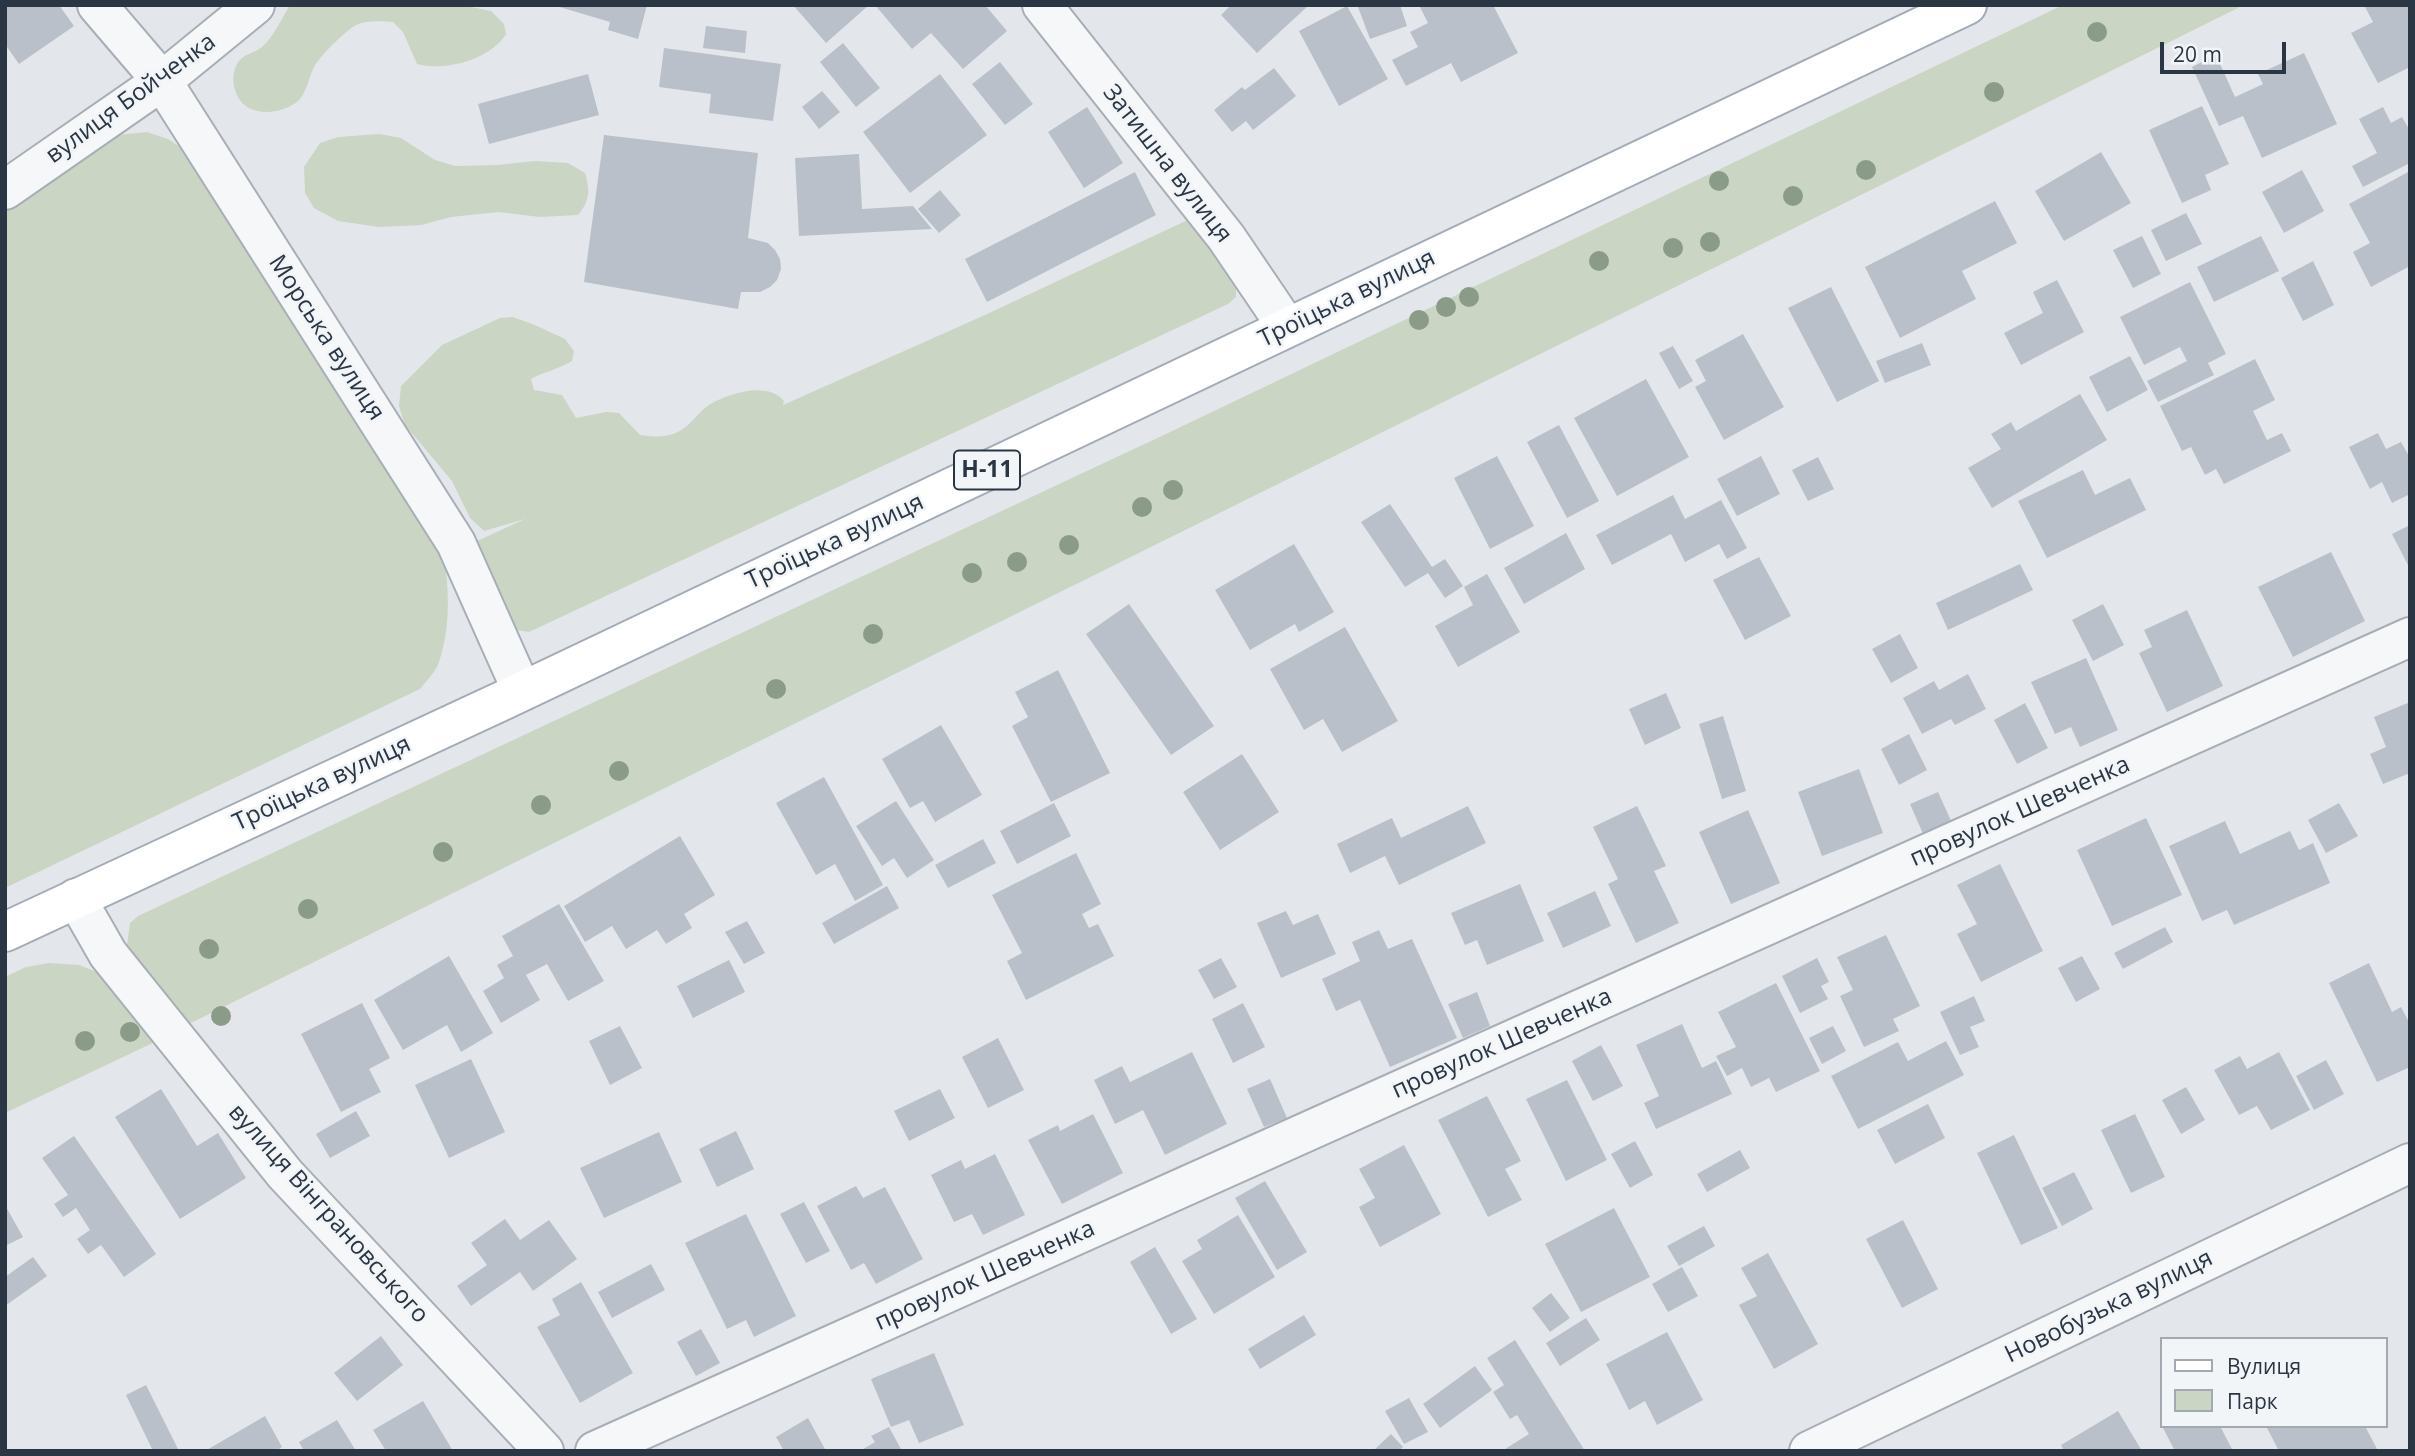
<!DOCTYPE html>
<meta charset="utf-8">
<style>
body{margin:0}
#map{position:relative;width:2415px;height:1456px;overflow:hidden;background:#e3e7eb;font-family:"Open Sans",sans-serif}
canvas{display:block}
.frame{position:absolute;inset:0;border:7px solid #2a3644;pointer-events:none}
.legend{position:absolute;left:2160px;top:1337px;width:228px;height:91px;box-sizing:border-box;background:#f2f5f8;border:2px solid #a2a9b0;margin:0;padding:9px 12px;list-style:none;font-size:21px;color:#2a3644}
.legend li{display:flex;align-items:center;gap:14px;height:35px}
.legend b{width:35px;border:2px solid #a2a9b0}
.scale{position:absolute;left:2160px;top:42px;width:126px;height:32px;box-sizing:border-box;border:4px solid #2a3644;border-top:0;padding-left:9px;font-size:21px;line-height:24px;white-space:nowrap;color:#2a3644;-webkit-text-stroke:5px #f2f5f8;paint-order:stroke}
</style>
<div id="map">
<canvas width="2415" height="1456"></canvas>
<div class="frame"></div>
<ul class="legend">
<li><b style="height:9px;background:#fff"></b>Вулиця</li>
<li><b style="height:19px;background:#cad5c4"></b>Парк</li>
</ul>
<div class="scale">20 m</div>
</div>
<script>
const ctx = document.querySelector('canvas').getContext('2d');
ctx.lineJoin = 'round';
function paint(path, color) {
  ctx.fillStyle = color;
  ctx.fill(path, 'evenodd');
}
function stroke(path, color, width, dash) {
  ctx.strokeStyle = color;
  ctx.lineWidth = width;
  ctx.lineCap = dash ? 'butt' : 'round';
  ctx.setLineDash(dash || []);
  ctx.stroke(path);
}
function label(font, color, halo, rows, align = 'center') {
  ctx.font = font + ' "Open Sans",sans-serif';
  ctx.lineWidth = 5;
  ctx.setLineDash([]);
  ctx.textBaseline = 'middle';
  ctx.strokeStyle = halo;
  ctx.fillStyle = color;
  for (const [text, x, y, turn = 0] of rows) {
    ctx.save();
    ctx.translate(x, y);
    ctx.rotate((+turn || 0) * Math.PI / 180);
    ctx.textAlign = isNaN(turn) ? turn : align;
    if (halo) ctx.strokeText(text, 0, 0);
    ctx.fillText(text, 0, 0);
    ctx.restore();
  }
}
paint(new Path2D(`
 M 290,5 L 461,5 L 491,11 L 504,24 L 506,34 C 491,59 445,72 417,64 L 403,32 L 393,22 C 382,21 367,20 356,25 C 344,32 320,56 314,67 C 309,77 306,94 298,101 C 281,115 247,118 237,95 C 232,85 232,74 237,64 C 243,53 255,54 263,46 C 274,36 282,18 290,5 Z
 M 2063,5 L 2244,5 L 185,1026 L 139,973 L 127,945 L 130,923 L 138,916 L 1168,433 Z
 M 147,132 L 168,139 L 186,151 L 444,554 C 449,591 451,626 439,662 C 436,672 426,681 420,689 L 5,888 L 5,209 L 95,147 L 118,135 Z
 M 379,134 L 401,138 L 435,160 L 455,166 L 497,165 L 535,161 L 568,163 L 585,173 C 590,190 590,201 578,215 L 540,217 L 498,212 L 451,217 L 421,225 L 379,227 L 338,221 L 314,208 L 305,193 L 304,167 L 320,143 L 338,137 Z
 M 1194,217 L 1236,281 L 1236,297 L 1228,304 L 529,632 L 516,630 L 508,621 L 475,542 L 525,519 L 484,531 L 470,518 L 452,481 L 405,425 L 399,406 L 401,386 L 442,345 L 500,318 L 513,317 L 537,326 L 565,339 L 574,351 L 572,361 C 559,369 544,372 531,379 L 534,390 L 562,395 L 576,418 L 606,412 L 619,413 L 640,435 C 654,437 665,438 678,432 C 691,426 699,410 712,403 C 731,393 768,381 784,401 L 783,405 L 985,315 Z
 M 49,963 L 79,965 L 104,975 L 159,1040 L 5,1113 L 5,977 L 26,967 Z`), '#cad5c4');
paint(new Path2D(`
 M 5,5 L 59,5 L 74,26 L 19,64 L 5,44 Z
 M 553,5 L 647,5 L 638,39 L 608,30 L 610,22 Z
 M 793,5 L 869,5 L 826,43 Z
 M 875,5 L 985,5 L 1007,31 L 963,69 L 931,33 L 912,49 Z
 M 1231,5 L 1309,5 L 1257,53 L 1221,15 Z
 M 1363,5 L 1400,5 L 1407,26 L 1370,39 L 1358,7 Z
 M 1419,5 L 1493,5 L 1518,53 L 1461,82 L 1451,63 L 1406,86 L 1392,60 L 1418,47 L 1410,32 L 1428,23 Z
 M 2364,5 L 2410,5 L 2410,67 L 2378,83 L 2351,33 L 2373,22 Z
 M 1347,6 L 1388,79 L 1339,106 L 1299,31 Z
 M 706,26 L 747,31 L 745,53 L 703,48 Z
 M 843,43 L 880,88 L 856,107 L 820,62 Z
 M 664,48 L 781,64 L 773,121 L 709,113 L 711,94 L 659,87 Z
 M 2304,53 L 2337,124 L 2262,158 L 2243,116 L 2219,126 L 2192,67 L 2216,55 L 2235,97 L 2263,84 L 2258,74 Z
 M 1000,62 L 1033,104 L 1005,125 L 972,84 Z
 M 1274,68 L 1296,96 L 1253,130 L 1246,121 L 1232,132 L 1214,110 L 1242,87 L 1245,90 Z
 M 588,74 L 599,115 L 489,144 L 478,104 Z
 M 940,74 L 987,135 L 910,193 L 863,132 Z
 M 822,91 L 840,112 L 819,129 L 802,107 Z
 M 2202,106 L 2229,164 L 2205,175 L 2211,190 L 2182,203 L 2149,130 Z
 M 1087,107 L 1123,163 L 1084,188 L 1048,132 Z
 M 2383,107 L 2391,123 L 2402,117 L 2410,131 L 2410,163 L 2363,187 L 2352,166 L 2377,153 L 2359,119 Z
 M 604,135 L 758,153 L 748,238 L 768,243 L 775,250 L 780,259 L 781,269 L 777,280 L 770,287 L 760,292 L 741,292 L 738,309 L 584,282 Z
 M 2101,152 L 2131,203 L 2064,241 L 2035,191 Z
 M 859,154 L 862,209 L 913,206 L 932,229 L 799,236 L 795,158 Z
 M 2302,170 L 2324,211 L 2284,233 L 2262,192 Z
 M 2410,171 L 2410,266 L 2371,287 L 2353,252 L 2370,243 L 2349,204 Z
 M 1135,172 L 1156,215 L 987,302 L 965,259 Z
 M 940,190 L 961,215 L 939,233 L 918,209 Z
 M 1995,201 L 2017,243 L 1962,271 L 1976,299 L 1900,338 L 1865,267 Z
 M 2186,213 L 2202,244 L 2166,261 L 2151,230 Z
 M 2142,236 L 2161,274 L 2133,288 L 2113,250 Z
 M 2261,236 L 2279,271 L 2214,302 L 2197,267 Z
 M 2313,261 L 2334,305 L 2303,321 L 2281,278 Z
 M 2057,280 L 2084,332 L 2021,365 L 2004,333 L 2043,313 L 2033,292 Z
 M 2190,282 L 2226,354 L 2208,363 L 2214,375 L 2158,402 L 2147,381 L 2187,361 L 2180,347 L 2144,365 L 2120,317 Z
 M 1831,287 L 1879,381 L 1837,402 L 1788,308 Z
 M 1743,334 L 1784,407 L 1724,440 L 1695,387 L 1706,381 L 1695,360 Z
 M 1922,343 L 1931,365 L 1885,383 L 1876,361 Z
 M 1673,346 L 1693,381 L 1679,389 L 1659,353 Z
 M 2130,356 L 2148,390 L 2107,412 L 2089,377 Z
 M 2255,359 L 2275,400 L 2253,411 L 2267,440 L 2282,433 L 2291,451 L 2224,484 L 2216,469 L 2205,475 L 2191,447 L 2182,451 L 2160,406 Z
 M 1646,379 L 1689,457 L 1617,496 L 1574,418 Z
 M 2080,394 L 2107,440 L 1992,508 L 1968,468 L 2001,449 L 1991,434 L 2011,422 L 2016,431 Z
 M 1559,425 L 1599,501 L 1567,518 L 1527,442 Z
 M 2378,433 L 2386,449 L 2401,442 L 2410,458 L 2410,494 L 2392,503 L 2382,482 L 2370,489 L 2349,447 Z
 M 1497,456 L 1534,526 L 1490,549 L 1454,478 Z
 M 1761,456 L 1780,494 L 1737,516 L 1717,479 Z
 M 1818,457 L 1834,489 L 1808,501 L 1792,470 Z
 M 2083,470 L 2095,495 L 2130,478 L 2146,510 L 2047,558 L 2018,501 Z
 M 1673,495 L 1685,519 L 1721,500 L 1747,548 L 1727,559 L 1719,544 L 1685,562 L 1671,534 L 1612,565 L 1596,535 Z
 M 1390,504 L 1432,567 L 1445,559 L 1463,586 L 1445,598 L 1428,573 L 1405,587 L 1361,522 Z
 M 2410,525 L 2410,569 L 2392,534 Z
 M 1566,533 L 1585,569 L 1524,604 L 1504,568 Z
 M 1294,544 L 1334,612 L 1299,632 L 1295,624 L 1250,650 L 1215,590 Z
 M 2331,552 L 2365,621 L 2293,657 L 2258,587 Z
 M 1759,557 L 1791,616 L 1745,640 L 1713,580 Z
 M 2020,564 L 2033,590 L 1948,630 L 1936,603 Z
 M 1487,574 L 1520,632 L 1458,667 L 1435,626 L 1473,605 L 1464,587 Z
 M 1129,604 L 1214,726 L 1171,755 L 1086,634 Z
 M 2103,604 L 2124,645 L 2093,661 L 2072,620 Z
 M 2187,610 L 2223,686 L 2167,712 L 2139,653 L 2152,647 L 2144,630 Z
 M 1345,627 L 1398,721 L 1342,752 L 1323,719 L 1304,730 L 1270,669 Z
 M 1900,634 L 1918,668 L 1891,683 L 1872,649 Z
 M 2086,658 L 2118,730 L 2080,747 L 2071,727 L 2055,734 L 2031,682 Z
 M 1058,670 L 1110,773 L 1051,802 L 1012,726 L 1028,717 L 1015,692 Z
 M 1968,674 L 1986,709 L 1955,725 L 1951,719 L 1922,734 L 1903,698 L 1934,681 L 1939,690 Z
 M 1666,693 L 1681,728 L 1645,745 L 1629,709 Z
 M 2410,702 L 2410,773 L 2383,784 L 2370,754 L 2386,747 L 2374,717 Z
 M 2025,703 L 2048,748 L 2017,764 L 1994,720 Z
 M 1723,716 L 1746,791 L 1722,799 L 1699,724 Z
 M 941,725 L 982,795 L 935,822 L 923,801 L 910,808 L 882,759 Z
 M 1909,734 L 1927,770 L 1899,785 L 1881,749 Z
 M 1242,754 L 1279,812 L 1220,850 L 1183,792 Z
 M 1859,769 L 1883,833 L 1822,856 L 1798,792 Z
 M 824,777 L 883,885 L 855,901 L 835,864 L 816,875 L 776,803 Z
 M 1938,792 L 1952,823 L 1924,836 L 1910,804 Z
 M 896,801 L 934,860 L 907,878 L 894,858 L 882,866 L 856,826 Z
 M 1054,803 L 1071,836 L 1017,864 L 1000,831 Z
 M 2339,803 L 2358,836 L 2326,853 L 2308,820 Z
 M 1468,806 L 1486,843 L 1399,885 L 1385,856 L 1350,873 L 1337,844 L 1392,818 L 1401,838 Z
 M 1637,806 L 1666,866 L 1654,871 L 1679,923 L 1636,943 L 1608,884 L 1618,879 L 1593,827 Z
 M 1748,810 L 1780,883 L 1731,904 L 1699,832 Z
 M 2146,818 L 2182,895 L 2112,926 L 2077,850 Z
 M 2225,821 L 2240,854 L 2290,831 L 2299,850 L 2313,843 L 2330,883 L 2234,925 L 2227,910 L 2202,921 L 2169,846 Z
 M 680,836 L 715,895 L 684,914 L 692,928 L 666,944 L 657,930 L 626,949 L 612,926 L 585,942 L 564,906 Z
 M 983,839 L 996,863 L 948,888 L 935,865 Z
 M 1076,853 L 1101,904 L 1082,914 L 1089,928 L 1098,924 L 1114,956 L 1026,1000 L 1007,961 L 1022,953 L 992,895 Z
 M 2000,864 L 2043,951 L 1981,982 L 1957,934 L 1977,924 L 1957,885 Z
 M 1520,884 L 1544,941 L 1487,965 L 1477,940 L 1465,945 L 1451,913 Z
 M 887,886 L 899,908 L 834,944 L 822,923 Z
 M 1595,891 L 1611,926 L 1563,948 L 1547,913 Z
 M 559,904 L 604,981 L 568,1001 L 547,964 L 526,975 L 540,1000 L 501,1023 L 483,991 L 504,978 L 497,965 L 513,956 L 502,936 Z
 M 1286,911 L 1293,925 L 1318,914 L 1336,954 L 1281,978 L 1257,923 Z
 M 747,921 L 765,953 L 744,964 L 725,932 Z
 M 2165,927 L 2173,942 L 2123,969 L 2114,953 Z
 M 1379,930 L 1388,949 L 1412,939 L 1457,1038 L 1390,1067 L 1360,1000 L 1336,1011 L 1322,979 L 1360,961 L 1352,942 Z
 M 1886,935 L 1920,1006 L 1893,1019 L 1899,1031 L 1864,1047 L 1840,996 L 1853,990 L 1837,957 Z
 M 449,956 L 493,1033 L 461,1052 L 447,1025 L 403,1050 L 374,1000 Z
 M 2082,956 L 2100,989 L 2076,1002 L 2058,968 Z
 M 1221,958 L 1237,987 L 1214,999 L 1198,970 Z
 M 1817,958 L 1829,982 L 1821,986 L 1828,999 L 1800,1013 L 1782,976 Z
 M 729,960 L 745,992 L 693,1018 L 677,986 Z
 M 2369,963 L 2392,1012 L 2401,1007 L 2410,1024 L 2410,1067 L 2377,1082 L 2329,983 Z
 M 1776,983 L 1820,1071 L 1776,1092 L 1769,1078 L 1751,1087 L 1742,1068 L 1727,1076 L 1716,1056 L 1736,1047 L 1718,1012 Z
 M 1477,992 L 1490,1026 L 1463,1038 L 1448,1004 Z
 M 1974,996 L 1985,1021 L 1970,1027 L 1979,1047 L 1960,1055 L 1940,1012 Z
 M 362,1003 L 390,1058 L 369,1069 L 381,1092 L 341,1112 L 301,1034 Z
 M 1243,1003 L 1265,1047 L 1233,1063 L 1212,1019 Z
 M 1682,1024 L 1702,1068 L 1716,1061 L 1732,1094 L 1656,1129 L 1644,1103 L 1659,1096 L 1636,1045 Z
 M 620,1026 L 642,1068 L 610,1085 L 589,1041 Z
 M 1833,1026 L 1846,1051 L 1822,1064 L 1809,1038 Z
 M 998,1038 L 1024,1090 L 988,1108 L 962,1057 Z
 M 1946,1041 L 1964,1075 L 1858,1129 L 1831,1076 L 1898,1042 L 1908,1061 Z
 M 1601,1045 L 1623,1086 L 1593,1101 L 1572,1061 Z
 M 1192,1052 L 1227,1124 L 1165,1155 L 1143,1110 L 1115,1124 L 1094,1080 L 1122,1066 L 1130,1082 Z
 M 2279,1052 L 2310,1110 L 2271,1130 L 2257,1106 L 2239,1115 L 2214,1070 L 2240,1056 L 2247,1069 Z
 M 471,1059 L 505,1132 L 449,1158 L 415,1085 Z
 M 2326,1060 L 2344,1094 L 2314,1110 L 2296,1076 Z
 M 1270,1079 L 1287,1118 L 1264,1127 L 1247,1089 Z
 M 1567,1080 L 1607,1160 L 1566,1181 L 1526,1099 Z
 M 2186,1087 L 2205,1120 L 2181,1134 L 2162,1100 Z
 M 161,1089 L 197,1146 L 218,1133 L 246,1178 L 180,1219 L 115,1117 Z
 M 940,1089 L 955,1118 L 909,1141 L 894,1111 Z
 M 1487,1096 L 1521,1161 L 1505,1169 L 1522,1200 L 1488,1217 L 1438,1120 Z
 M 1928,1104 L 1945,1138 L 1895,1164 L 1877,1130 Z
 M 356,1111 L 370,1136 L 330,1158 L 316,1134 Z
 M 1093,1114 L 1123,1173 L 1062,1204 L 1028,1140 L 1058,1125 L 1060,1131 Z
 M 2135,1114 L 2165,1177 L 2131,1193 L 2101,1130 Z
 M 736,1131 L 754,1169 L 717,1187 L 699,1149 Z
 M 659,1132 L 682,1182 L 604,1218 L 580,1168 Z
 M 2014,1135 L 2058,1228 L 2021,1245 L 1977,1153 Z
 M 74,1136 L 156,1254 L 124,1277 L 101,1245 L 88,1254 L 77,1239 L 90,1230 L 76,1208 L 63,1217 L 54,1204 L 68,1195 L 42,1158 Z
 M 1635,1141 L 1653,1175 L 1630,1188 L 1611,1154 Z
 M 1404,1145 L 1441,1214 L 1380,1247 L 1359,1207 L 1375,1198 L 1359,1169 Z
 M 1740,1150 L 1750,1168 L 1707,1192 L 1697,1174 Z
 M 995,1154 L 1025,1215 L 983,1235 L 972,1214 L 954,1222 L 931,1175 L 961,1160 L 965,1169 Z
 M 2074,1172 L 2093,1209 L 2062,1226 L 2042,1188 Z
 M 1265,1181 L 1307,1252 L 1277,1270 L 1235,1198 Z
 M 856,1186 L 863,1198 L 885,1187 L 923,1259 L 876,1284 L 864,1263 L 851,1270 L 817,1206 Z
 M 804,1202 L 830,1251 L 806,1263 L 780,1214 Z
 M 5,1205 L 23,1237 L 5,1246 Z
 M 1614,1208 L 1650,1277 L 1581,1312 L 1545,1244 Z
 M 746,1214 L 796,1316 L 754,1337 L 746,1320 L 727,1329 L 685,1243 Z
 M 1238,1215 L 1275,1277 L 1214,1314 L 1182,1261 L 1202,1249 L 1197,1240 Z
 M 505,1219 L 520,1240 L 549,1220 L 577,1259 L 533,1291 L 520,1272 L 471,1306 L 457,1286 L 487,1265 L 471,1243 Z
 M 1903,1220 L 1938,1289 L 1902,1308 L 1866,1239 Z
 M 1704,1226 L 1715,1246 L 1679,1266 L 1667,1246 Z
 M 1155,1247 L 1197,1319 L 1171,1334 L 1130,1262 Z
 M 1768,1253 L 1818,1344 L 1774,1369 L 1739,1305 L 1757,1296 L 1741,1268 Z
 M 33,1257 L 47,1276 L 5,1306 L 5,1277 Z
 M 651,1264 L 665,1290 L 612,1318 L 598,1292 Z
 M 1682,1267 L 1698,1296 L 1668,1312 L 1652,1284 Z
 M 581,1282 L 633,1373 L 580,1403 L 537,1327 L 560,1315 L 552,1299 Z
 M 1551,1293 L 1570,1318 L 1550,1332 L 1532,1308 Z
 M 1304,1315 L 1316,1335 L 1260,1369 L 1248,1349 Z
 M 1586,1318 L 1600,1340 L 1560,1366 L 1546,1343 Z
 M 701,1329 L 720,1363 L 696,1376 L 677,1342 Z
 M 1667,1332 L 1703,1400 L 1657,1425 L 1645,1401 L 1629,1410 L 1606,1364 Z
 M 381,1336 L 403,1365 L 357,1401 L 334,1373 Z
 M 1515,1340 L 1585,1451 L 1502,1451 L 1529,1434 L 1517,1415 L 1510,1419 L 1493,1392 L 1504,1385 L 1487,1358 Z
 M 934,1353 L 964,1425 L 919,1443 L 909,1420 L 891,1427 L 871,1379 Z
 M 1475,1366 L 1492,1390 L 1440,1428 L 1423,1404 Z
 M 146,1385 L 179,1451 L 153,1451 L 126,1395 Z
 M 1409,1398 L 1428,1432 L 1404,1444 L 1385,1411 Z
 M 423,1401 L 453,1451 L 386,1451 L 373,1430 Z
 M 2118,1411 L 2142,1451 L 2064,1451 L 2061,1445 Z
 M 265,1416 L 282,1447 L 276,1451 L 205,1451 Z
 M 808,1418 L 826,1451 L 784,1451 L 776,1437 Z
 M 337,1420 L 356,1451 L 304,1451 L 299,1442 Z
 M 2162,1426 L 2220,1426 L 2233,1451 L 2175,1451 Z
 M 2266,1426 L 2365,1426 L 2378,1451 L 2279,1451 Z
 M 889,1427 L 902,1451 L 860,1451 L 875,1442 L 871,1436 Z
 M 1391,1434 L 1403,1447 L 1399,1451 L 1373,1451 Z`), '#bac0c9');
const minor = new Path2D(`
 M 97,5 L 162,81 L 456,543 L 522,691
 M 1042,5 L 1226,237 L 1287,327
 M 5,190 L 162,81 L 255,5
 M 76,898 L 108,954 L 285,1174 L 544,1451
 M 595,1451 L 2410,637
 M 1809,1451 L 2410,1163`);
const primary = new Path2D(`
 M 5,932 L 504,700 L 1967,5`);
stroke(minor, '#a8aeb6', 42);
stroke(primary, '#a2acb7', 42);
stroke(minor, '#f6f7f9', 38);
stroke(primary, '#fff', 38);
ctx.fillStyle = '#8a9c88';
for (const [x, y] of [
 [2097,32],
 [1994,92],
 [1866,170],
 [1719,181],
 [1793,196],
 [1710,242],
 [1673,248],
 [1599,261],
 [1469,297],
 [1446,307],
 [1419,320],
 [1173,490],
 [1142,507],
 [1069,545],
 [1017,562],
 [972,573],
 [873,634],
 [776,689],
 [619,771],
 [541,805],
 [443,852],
 [308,909],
 [209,949],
 [221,1016],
 [130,1032],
 [85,1041]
]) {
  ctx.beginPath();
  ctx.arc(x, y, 10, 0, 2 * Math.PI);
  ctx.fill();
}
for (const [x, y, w] of [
 [987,470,66]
]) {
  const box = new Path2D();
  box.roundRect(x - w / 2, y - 19.5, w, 39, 5);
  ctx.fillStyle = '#f2f5f8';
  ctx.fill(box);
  stroke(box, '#2a3644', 2);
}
label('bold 23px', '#2a3644', null, [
 ["Н-11",987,470]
]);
label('24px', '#2a3644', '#f2f5f8', [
 ["вулиця Бойченка",131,99,-36],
 ["Затишна вулиця",1167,164,52],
 ["Троїцька вулиця",1347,299,-26],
 ["Морська вулиця",326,338,57],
 ["Троїцька вулиця",835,542,-25],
 ["Троїцька вулиця",322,784,-25],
 ["провулок Шевченка",2020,812,-24],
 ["провулок Шевченка",1502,1044,-24],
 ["вулиця Вінграновського",328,1214,48],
 ["провулок Шевченка",985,1276,-24],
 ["Новобузька вулиця",2109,1307,-26]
]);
</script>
